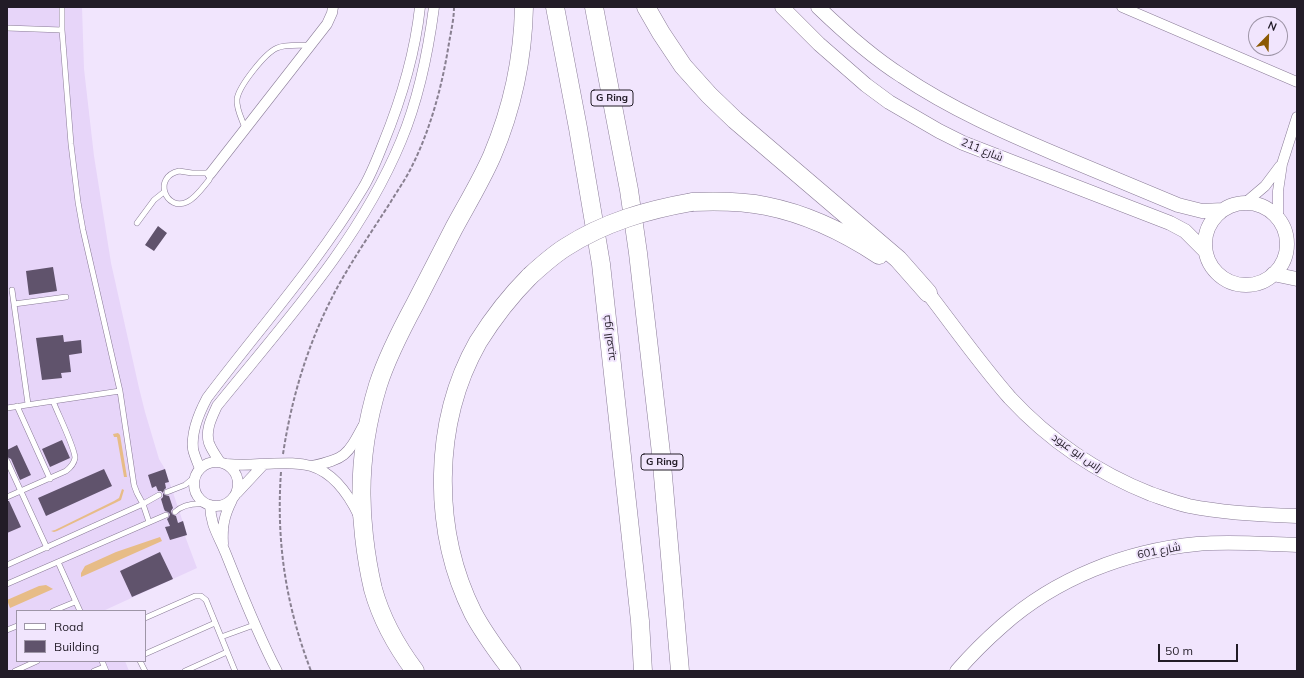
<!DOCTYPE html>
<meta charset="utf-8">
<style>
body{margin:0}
#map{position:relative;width:1304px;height:678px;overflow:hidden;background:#f1e5fd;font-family:Mulish,sans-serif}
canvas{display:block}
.frame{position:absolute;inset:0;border:8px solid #221c27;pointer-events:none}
.legend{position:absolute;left:16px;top:610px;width:130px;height:52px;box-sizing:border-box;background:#f1e5fd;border:1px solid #9e95a7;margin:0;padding:5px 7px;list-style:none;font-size:12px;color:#221c27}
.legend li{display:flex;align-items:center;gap:8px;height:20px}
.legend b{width:20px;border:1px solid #9e95a7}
.north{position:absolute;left:1248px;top:16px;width:40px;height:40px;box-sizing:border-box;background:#f1e5fd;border:1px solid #9e95a7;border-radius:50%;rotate:23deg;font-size:11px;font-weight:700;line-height:16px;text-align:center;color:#221c27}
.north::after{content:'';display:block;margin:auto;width:14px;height:18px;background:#8b5903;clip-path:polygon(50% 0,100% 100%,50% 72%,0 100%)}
.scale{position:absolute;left:1158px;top:644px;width:80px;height:18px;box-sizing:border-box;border:2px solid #221c27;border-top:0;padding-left:5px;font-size:12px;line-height:14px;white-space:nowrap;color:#221c27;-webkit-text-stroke:3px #f1e5fd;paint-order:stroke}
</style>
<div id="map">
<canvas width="1304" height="678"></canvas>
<div class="frame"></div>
<ul class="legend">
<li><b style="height:5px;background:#fff"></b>Road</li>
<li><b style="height:11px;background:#60536c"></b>Building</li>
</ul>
<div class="north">N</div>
<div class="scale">50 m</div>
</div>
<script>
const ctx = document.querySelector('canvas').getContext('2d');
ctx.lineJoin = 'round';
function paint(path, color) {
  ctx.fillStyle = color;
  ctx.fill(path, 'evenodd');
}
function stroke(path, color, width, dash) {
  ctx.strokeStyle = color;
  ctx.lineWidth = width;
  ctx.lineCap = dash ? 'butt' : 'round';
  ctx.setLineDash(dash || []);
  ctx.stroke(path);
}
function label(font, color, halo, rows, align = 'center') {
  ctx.font = font + ' Mulish,Cairo,sans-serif';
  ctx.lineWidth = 4;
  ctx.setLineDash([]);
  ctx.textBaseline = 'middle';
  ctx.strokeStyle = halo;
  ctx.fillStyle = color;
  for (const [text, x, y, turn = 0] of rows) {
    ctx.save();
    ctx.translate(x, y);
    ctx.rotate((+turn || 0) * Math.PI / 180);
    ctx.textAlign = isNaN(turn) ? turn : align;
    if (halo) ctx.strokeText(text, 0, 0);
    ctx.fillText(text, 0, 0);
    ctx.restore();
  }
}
paint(new Path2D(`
 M 7,7 L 82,7 L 84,69 L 94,156 L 111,263 L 139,388 L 145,412 L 159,459 L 165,469 L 187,534 L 185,536 L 197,568 L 103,611 L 17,611 L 17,661 L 125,661 L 129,671 L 7,671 Z`), '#e7d5f9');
paint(new Path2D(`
 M 118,433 L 120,435 L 127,477 L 124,477 L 117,437 L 114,437 L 113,434 Z
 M 122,489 L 124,490 L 121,500 L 115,503 L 57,531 L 54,532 L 51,531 L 55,530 L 114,501 L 119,498 Z
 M 160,537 L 162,541 L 81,577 L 81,573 L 85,566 L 116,552 Z
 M 46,585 L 53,589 L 10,608 L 7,600 L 39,586 Z`), '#e7bc87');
paint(new Path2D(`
 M 158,226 L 167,233 L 154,251 L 145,245 Z
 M 53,267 L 57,291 L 29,295 L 26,271 Z
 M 63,335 L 64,342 L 81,340 L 82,353 L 69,355 L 71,372 L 61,373 L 62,378 L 42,380 L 36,338 Z
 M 62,440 L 70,458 L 50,467 L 42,449 Z
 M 17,445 L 31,475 L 20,480 L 11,459 L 7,457 L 7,450 Z
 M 104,469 L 112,486 L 46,516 L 38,498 Z
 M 165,469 L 169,482 L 165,483 L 166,488 L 164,490 L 163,493 L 165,495 L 169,496 L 173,508 L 171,511 L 172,514 L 176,516 L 178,523 L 183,521 L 187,535 L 170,540 L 165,527 L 170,526 L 167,519 L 169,517 L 170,514 L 168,512 L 165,511 L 164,509 L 161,499 L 163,497 L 163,493 L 161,491 L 158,491 L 156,486 L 152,488 L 148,475 Z
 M 7,501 L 9,501 L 21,527 L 7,533 Z
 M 160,552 L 173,579 L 132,597 L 120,571 Z`), '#60536c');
const lane = new Path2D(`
 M 62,7 L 62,30 L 71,144 L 78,202 L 83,230 L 120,391 L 134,485 L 137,493 L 143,504 L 149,522
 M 7,28 L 62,30
 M 245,128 C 242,119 236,109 237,99 C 239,86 265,53 277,48 C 286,44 300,46 310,45
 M 179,171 L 192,173 L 208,173 L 211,176 L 209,180 C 203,187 196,198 187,202 C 166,212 152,177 179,171 Z
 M 137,223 L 154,200 L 164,192
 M 12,290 L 28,404
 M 14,304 L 66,297
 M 17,406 L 50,479
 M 7,408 L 120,391
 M 7,461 L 47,548
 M 167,492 L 185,485 L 196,476
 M 7,497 L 66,471 C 71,467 74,464 75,458 C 75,448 57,412 53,401
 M 175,512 C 183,504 196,503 207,504
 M 58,562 L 80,611
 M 7,565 L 143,504 L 159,495
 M 7,584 L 166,515
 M 53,611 L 75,602
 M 145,618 L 195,596 L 201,596 L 206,600 L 235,671
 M 7,630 L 17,626
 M 221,637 L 254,625
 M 145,654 L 215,623
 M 102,661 L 106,671
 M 140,661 L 145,671
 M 15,671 L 37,661
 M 94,671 L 104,667
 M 185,671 L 227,652`);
const street = new Path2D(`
 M 1122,7 L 1297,82
 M 210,174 L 327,24 L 332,13 L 333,7
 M 1245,203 L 1265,186 L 1280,166
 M 1278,218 L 1278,191 L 1282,164 L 1297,117
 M 220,462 C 216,456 211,449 209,443 C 205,430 212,417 217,406 C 285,322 359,242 401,141 C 419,98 428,53 434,7
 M194 484a22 22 0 1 1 44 0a22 22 0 1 1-44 0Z
 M 226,464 C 237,465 248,465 260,464 C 277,464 294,461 311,466 C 334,473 349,495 359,516
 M 312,466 C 345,459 347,456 363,426
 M 200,469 C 198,463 194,455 193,449 C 191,431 199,413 207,398 C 259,329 318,263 363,188 C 371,175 377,159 383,144 C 401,100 415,54 420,7
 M 237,493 L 264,464
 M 210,505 C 211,527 218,534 226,554 C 242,594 257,633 277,671
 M 223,544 C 222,526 224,516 232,500`);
const secondary = new Path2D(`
 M 782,7 L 819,44 L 866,85 L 889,102 L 939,131 L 963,143 L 1170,223 L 1185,231 L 1206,252
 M 818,7 C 844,32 872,57 902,76 C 951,109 1004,132 1058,155 C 1098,172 1138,188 1178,205 L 1202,211 L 1223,210
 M1205 244a41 41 0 1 1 82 0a41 41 0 1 1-82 0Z
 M 1273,274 L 1297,279
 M 928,293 C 955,328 981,365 1010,398 C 1049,440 1098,473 1151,494 C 1163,498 1176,503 1189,506 C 1224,513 1261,515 1297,516
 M 957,671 C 971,655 986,640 1002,626 C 1056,578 1126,551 1197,544 C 1230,541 1264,544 1297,545`);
const highway = new Path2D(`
 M 555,7 L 578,128 L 601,264 L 640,621 L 643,671
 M 594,7 L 629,190 L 638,253 L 661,453 L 680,671
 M 646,7 L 661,33 L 683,66 L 709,95 L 735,120 L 898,259 L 928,293
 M 692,202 C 717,201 742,201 766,206 C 807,214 844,232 879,255
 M 415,671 C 397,647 381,618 373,589 C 369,572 366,554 364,536 C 358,486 363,434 378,385 C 387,357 401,330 415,304 C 428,279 441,253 454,228 C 467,204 481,181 492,156 C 512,109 523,57 524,7
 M 512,671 C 498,652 484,634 473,613 C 432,531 432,423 478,342 C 493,318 510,296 530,276`);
stroke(lane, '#897b96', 6);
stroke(street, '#897b96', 11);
stroke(secondary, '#897b96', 15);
stroke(highway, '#897b96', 19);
stroke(new Path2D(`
 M 283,454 C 292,395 309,340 337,288 C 353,259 372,231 390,203 C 396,193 403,183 409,172 C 430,132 442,87 449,43 C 451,31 454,19 454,7
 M 281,472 C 276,542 286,606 311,671`), '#898091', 2, [4, 2]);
stroke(lane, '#fff', 5);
stroke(street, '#fff', 10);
stroke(secondary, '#fff', 14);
stroke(highway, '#fff', 18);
const highwayBridge = new Path2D(`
 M 530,276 C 541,266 553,255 566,247 C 605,222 647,210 692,202`);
stroke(highwayBridge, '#897b96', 19, []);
stroke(highwayBridge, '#fff', 18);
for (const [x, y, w] of [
 [612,98,42],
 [662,462,42]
]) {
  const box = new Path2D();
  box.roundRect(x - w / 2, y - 8, w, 16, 3);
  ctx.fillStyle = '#f1e5fd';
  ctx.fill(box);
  stroke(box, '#221c27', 1);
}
label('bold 10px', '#221c27', null, [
 ["G Ring",612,98],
 ["G Ring",662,462]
]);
label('11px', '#221c27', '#f1e5fd', [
 ["شارع 211",982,150,22],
 ["خور العديد",609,338,-97],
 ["راس ابو عبود",1077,453,35],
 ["شارع 601",1159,551,-11]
]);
</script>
